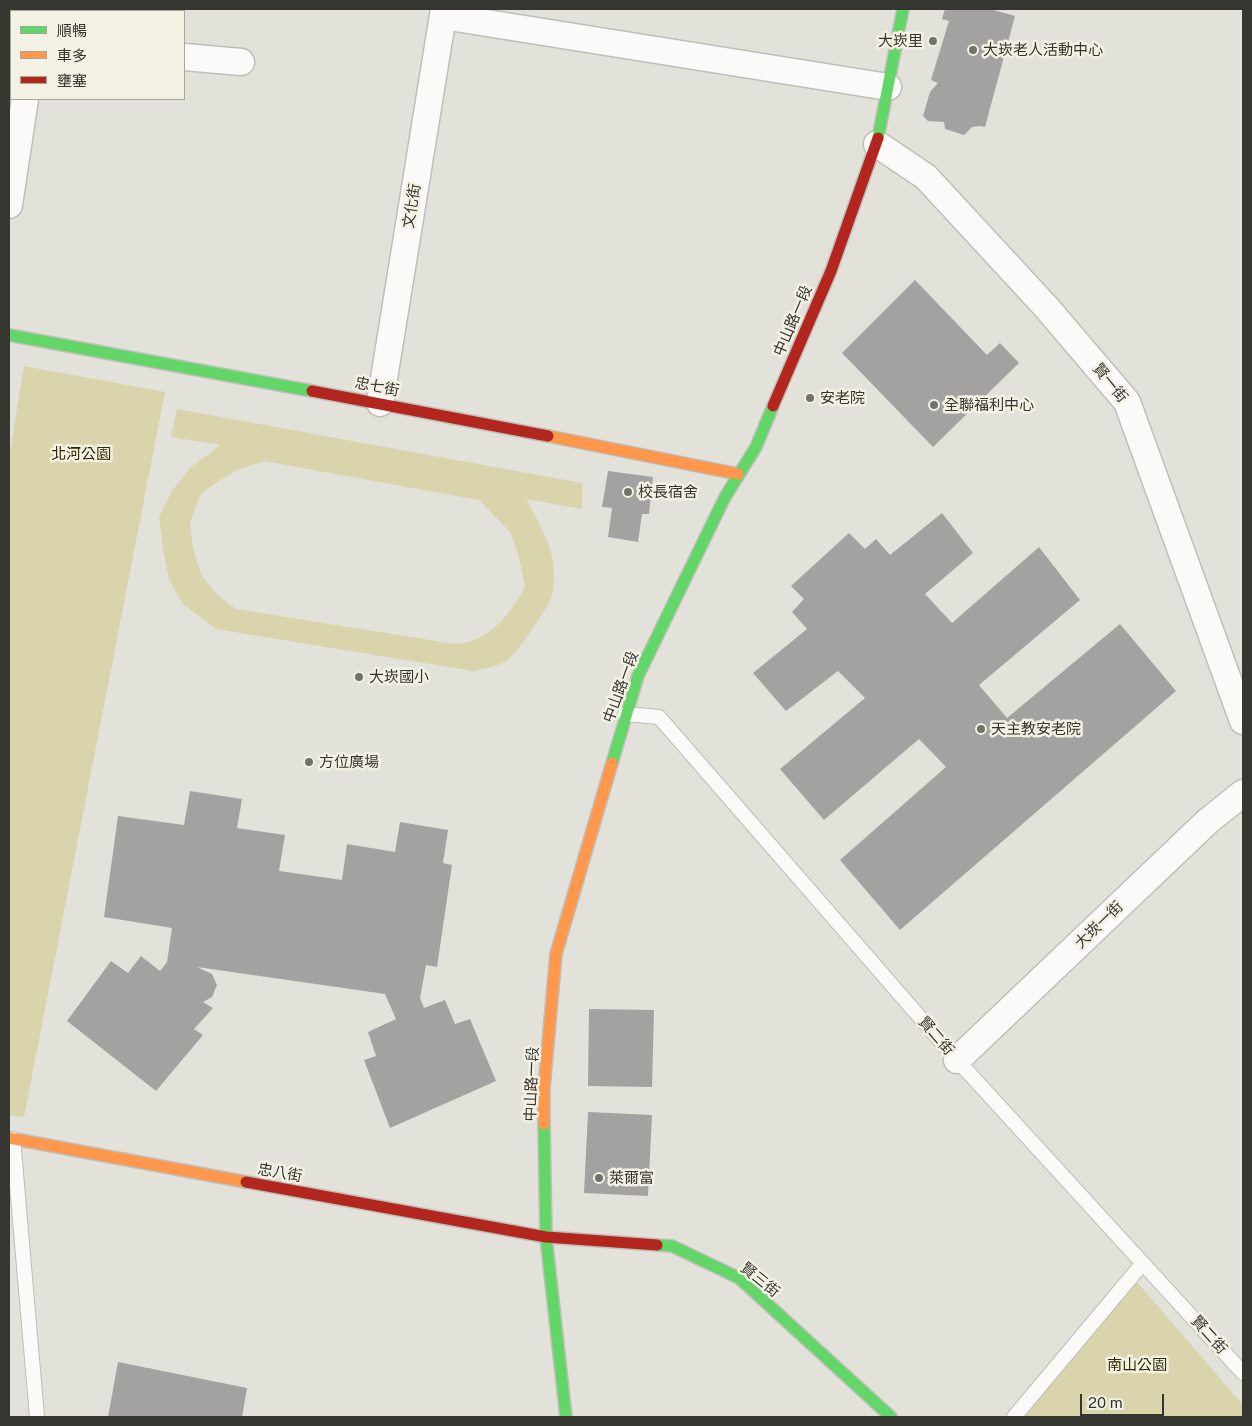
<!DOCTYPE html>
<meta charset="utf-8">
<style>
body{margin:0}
#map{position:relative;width:1252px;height:1426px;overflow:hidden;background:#e2e1da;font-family:"Public Sans","Noto Sans TC",sans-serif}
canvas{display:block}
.frame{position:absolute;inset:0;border:10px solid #363630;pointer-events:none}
.legend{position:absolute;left:10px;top:10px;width:175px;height:90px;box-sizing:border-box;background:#f3f1e4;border:1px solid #a7a69c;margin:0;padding:6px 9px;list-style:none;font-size:15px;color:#363630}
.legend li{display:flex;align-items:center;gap:10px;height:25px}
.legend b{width:25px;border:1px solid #a7a69c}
.scale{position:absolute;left:1080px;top:1394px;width:84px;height:22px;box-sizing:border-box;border:2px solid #363630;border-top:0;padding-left:6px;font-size:15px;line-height:18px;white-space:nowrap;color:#363630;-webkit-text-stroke:4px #f3f1e4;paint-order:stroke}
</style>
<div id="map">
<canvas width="1252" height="1426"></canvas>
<div class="frame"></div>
<ul class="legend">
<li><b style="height:6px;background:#63d668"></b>順暢</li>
<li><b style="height:6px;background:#ff974d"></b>車多</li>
<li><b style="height:6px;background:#b3261e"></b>壅塞</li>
</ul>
<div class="scale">20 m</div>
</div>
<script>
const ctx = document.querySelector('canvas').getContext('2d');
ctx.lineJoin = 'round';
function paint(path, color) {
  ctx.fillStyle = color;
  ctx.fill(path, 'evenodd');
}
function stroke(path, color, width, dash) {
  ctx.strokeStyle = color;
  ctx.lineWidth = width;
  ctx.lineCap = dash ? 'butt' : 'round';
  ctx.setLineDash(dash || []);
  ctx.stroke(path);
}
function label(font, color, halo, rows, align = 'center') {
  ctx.font = font + ' "Public Sans","Noto Sans TC",sans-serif';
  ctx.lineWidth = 5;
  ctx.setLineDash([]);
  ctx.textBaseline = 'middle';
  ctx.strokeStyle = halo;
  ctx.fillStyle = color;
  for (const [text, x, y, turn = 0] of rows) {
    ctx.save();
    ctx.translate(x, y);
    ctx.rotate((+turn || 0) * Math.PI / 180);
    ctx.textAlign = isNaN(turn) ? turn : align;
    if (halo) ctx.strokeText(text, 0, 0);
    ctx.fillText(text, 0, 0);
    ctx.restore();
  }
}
paint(new Path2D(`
 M 24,366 L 165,392 L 24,1117 L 9,1115 L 9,458 Z
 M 177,409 L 582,483 L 582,509 L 526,499 C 537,519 553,546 554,569 C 554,577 554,589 552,596 C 549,606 517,653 509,659 C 499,667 485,668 473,671 L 216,629 L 183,604 L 169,580 L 163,548 L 159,517 L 172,491 L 191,467 L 221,445 L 171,437 ZM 264,461 L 479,500 L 511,533 L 519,557 L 525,587 C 513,608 500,628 477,639 C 470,642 461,643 454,644 L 236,609 L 216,594 L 201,574 L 193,548 L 190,523 L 200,495 L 214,484 L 237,470 Z
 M 1137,1282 L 1243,1405 L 1243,1417 L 1021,1417 Z`), '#d9d4ab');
paint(new Path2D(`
 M 945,9 L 990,9 L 1015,16 L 985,127 L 980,126 L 972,127 L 964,135 L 945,129 L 944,122 L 928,121 L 923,116 L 930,92 L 938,83 L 931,80 L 949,21 L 942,19 Z
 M 915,280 L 987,355 L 1000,343 L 1019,363 L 933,447 L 842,353 Z
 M 608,471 L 653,477 L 649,514 L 642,514 L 638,542 L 608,537 L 612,508 L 602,507 Z
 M 942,513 L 973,553 L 925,594 L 952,623 L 1039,547 L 1080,600 L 979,685 L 1007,718 L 1120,624 L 1176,691 L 900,930 L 840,860 L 946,767 L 919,739 L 824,820 L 780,769 L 865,698 L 838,671 L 786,711 L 753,673 L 807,629 L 792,612 L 804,599 L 791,586 L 849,533 L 865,549 L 876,539 L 890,555 Z
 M 190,791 L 242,799 L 237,828 L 285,835 L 279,871 L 342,880 L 347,844 L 395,852 L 400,822 L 448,830 L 443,863 L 452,865 L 437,967 L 426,965 L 420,998 L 424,1008 L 445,1000 L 455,1024 L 470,1019 L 496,1081 L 390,1128 L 364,1060 L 376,1056 L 368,1032 L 396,1019 L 385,994 L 197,967 L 212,974 L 217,985 L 212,997 L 203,1002 L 213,1008 L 194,1029 L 203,1035 L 156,1091 L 67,1021 L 111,961 L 128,973 L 141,956 L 160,971 L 167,962 L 172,928 L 104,917 L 118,816 L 184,825 Z
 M 589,1009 L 654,1010 L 652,1087 L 588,1086 Z
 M 588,1112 L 652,1115 L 648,1196 L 584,1193 Z
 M 118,1362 L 247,1388 L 242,1417 L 108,1417 Z`), '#a3a2a1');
const lane = new Path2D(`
 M 625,714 L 659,717 L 957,1060 L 1243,1373
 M 13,1139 L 37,1417
 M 1014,1417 L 1143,1263`);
const street = new Path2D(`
 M 39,11 L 39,9
 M 443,16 L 888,87
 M 184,57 L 241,62
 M 877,144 L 926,177 L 1047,308 L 1127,402 L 1243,721
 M 9,205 L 25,99
 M 380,403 L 444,9
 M 957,1060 L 1208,821 L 1243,793`);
const fast = new Path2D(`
 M 878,138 L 903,9
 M 9,335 L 312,391
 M 612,763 L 638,676 L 725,497 L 756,447 L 773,406
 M 544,1124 L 546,1237 L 566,1417
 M 657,1245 L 672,1246 L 739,1278 L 891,1417`);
const slow = new Path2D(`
 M 548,436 L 738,474
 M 544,1124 L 544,1088 L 556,954 L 612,763
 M 9,1138 L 246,1182`);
const jam = new Path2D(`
 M 312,391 L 548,436
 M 773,406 L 831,271 L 878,138
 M 246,1182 L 546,1237 L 657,1245`);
stroke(lane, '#bfbfba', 16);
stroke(street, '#bfbfba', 29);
stroke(fast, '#bfbfba', 14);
stroke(slow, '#bfbfba', 14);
stroke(jam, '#bfbfba', 14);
stroke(lane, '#fbfaf9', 14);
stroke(street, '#fbfaf9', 26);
stroke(fast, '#63d668', 11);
stroke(slow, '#ff974d', 11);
stroke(jam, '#b3261e', 11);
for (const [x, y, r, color] of [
 [933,41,5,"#72726c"],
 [973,50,5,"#72726c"],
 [810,398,5,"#72726c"],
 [934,405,5,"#72726c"],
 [628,492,5,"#72726c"],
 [359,677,5,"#72726c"],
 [981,729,5,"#72726c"],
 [309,762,5,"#72726c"],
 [599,1178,5,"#72726c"]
]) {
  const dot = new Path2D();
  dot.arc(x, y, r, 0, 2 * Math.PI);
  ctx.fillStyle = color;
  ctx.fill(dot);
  stroke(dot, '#f3f1e4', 2);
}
label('15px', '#363630', '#f3f1e4', [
 ["大崁里",923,41,"right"],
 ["大崁老人活動中心",983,50],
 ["安老院",820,398],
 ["全聯福利中心",944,405],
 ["校長宿舍",638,492],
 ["大崁國小",369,677],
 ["天主教安老院",991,729],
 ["方位廣場",319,762],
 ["萊爾富",609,1178]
], 'left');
label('15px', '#363630', '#f3f1e4', [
 ["文化街",412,206,-81],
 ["中山路一段",793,321,-67],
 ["賢一街",1110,383,51],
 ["忠七街",377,387,11],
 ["中山路一段",621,687,-70],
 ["大崁一街",1099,925,-44],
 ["賢二街",936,1036,49],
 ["中山路一段",532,1084,-88],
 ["忠八街",280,1173,10],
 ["賢三街",760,1280,39],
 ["賢二街",1209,1335,48]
]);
label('15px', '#2f2a00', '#f3f1e4', [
 ["北河公園",81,454],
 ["南山公園",1137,1365]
]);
</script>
